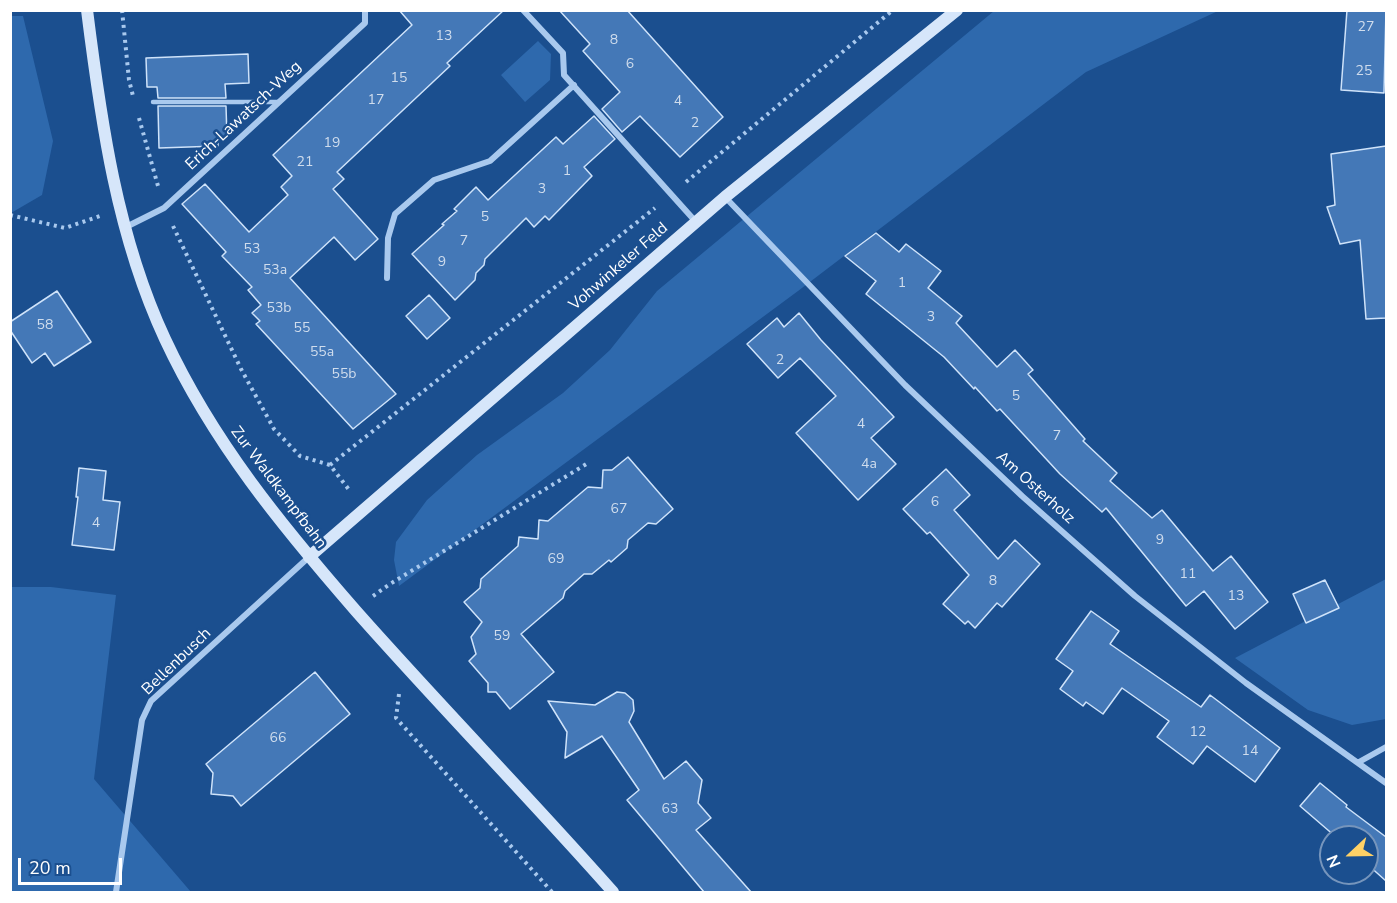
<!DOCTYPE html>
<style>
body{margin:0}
#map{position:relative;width:1397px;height:903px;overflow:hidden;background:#1b4f8f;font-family:"Nunito Sans",sans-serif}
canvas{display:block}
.frame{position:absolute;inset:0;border:12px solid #fff;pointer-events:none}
.north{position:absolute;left:1319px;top:825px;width:60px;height:60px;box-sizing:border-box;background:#1b4f8f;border:2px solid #7695bc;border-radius:50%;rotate:248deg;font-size:16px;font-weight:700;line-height:24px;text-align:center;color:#fff}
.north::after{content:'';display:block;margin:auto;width:21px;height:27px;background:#ffd166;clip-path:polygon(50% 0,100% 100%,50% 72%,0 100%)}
.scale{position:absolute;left:18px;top:858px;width:104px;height:27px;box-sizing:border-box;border:3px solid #fff;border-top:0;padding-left:8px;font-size:18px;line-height:21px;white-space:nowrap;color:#fff;-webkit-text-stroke:4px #1b4f8f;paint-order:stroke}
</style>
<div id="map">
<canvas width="1397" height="903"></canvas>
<div class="frame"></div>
<div class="north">N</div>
<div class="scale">20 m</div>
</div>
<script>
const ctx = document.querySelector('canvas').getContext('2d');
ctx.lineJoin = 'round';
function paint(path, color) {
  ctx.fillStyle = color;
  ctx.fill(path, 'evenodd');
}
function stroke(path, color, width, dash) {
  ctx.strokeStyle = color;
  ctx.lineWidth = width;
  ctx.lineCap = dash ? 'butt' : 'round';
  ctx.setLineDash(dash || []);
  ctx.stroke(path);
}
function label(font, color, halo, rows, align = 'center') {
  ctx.font = font + ' "Nunito Sans",sans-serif';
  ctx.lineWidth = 5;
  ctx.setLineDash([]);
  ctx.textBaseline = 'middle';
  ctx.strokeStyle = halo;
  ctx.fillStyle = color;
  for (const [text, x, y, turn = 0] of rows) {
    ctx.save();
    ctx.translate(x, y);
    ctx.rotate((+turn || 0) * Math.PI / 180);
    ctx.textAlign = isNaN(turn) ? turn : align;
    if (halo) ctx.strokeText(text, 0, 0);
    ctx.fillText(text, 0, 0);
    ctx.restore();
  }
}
paint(new Path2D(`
 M 994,11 L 1218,11 L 1086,72 L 798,291 L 399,586 L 394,560 L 396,542 L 427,500 L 477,455 L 563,393 L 610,350 L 657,291 Z
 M 11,16 L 23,16 L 53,141 L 42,195 L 11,213 Z
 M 538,41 L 551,54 L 550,80 L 525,102 L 501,75 Z
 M 1386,579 L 1386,719 L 1352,725 L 1308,710 L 1235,658 Z
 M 10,587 L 51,587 L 116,595 L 94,779 L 191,892 L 11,892 Z`), '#2e69ad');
const building = new Path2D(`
 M 399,10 L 504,10 L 447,63 L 450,66 L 337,172 L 344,179 L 333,189 L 378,239 L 355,260 L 334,237 L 290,278 L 396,394 L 353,429 L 256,324 L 260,321 L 252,313 L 261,305 L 248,290 L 252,287 L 222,256 L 226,252 L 182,204 L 205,184 L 249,232 L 288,195 L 281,187 L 292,176 L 273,155 L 412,25 Z
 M 559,10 L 627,10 L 723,117 L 680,157 L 640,116 L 622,132 L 602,109 L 620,92 L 583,51 L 590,44 Z
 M 1347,10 L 1386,10 L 1384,93 L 1341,90 Z
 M 248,54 L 249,83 L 225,84 L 226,98 L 158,98 L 157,87 L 147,87 L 146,58 Z
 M 158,106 L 226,106 L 227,138 L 218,138 L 218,146 L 159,148 Z
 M 594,116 L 615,139 L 584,167 L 592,176 L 549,220 L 545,216 L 534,227 L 526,218 L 485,259 L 484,265 L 476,273 L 475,280 L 455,300 L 412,254 L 444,225 L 442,224 L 457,211 L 454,209 L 476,187 L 488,200 L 556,137 L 563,144 Z
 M 1386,146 L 1386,318 L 1366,319 L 1360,240 L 1340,244 L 1327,207 L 1335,205 L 1331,154 Z
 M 876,233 L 899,252 L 906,244 L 941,271 L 928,288 L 962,316 L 956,323 L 997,367 L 1015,350 L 1033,370 L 1028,374 L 1085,439 L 1083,441 L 1117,473 L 1110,481 L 1152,518 L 1162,510 L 1213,571 L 1231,556 L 1268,602 L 1235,629 L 1204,591 L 1186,606 L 1106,508 L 1102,512 L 1060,474 L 1000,409 L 997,411 L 975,387 L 974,389 L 944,357 L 866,294 L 876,281 L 845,256 Z
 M 57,291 L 91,342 L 54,366 L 45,353 L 32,363 L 10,330 L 10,322 Z
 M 429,295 L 450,318 L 427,339 L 406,316 Z
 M 799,313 L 821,340 L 894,417 L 871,438 L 896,464 L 858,500 L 796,433 L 836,396 L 800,358 L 778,378 L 747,344 L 777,318 L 784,327 Z
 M 628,457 L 673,509 L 656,524 L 648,523 L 628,540 L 627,548 L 611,562 L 609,560 L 592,574 L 584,574 L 565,591 L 563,598 L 521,634 L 554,672 L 510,709 L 496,692 L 488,692 L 488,683 L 469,661 L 476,654 L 471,637 L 482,622 L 464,602 L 480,588 L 481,579 L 518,546 L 519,537 L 538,539 L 539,520 L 548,521 L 588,487 L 602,488 L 603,470 L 612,470 Z
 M 79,468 L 106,471 L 103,500 L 120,502 L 114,550 L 72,545 L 78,497 L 76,497 Z
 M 946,469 L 970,495 L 954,510 L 998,559 L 1015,540 L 1040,564 L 1002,607 L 997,603 L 975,628 L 968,621 L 965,624 L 943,604 L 969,575 L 930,532 L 927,534 L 903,509 Z
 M 1325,580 L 1339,608 L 1306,623 L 1293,594 Z
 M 1091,611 L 1119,631 L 1110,644 L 1201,707 L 1210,695 L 1280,748 L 1255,782 L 1207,746 L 1193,764 L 1157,737 L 1169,721 L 1122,688 L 1103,714 L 1086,702 L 1083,706 L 1060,689 L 1073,671 L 1056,659 Z
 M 315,672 L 350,714 L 241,806 L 233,796 L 211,794 L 213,773 L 206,764 Z
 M 617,692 L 625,693 L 633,700 L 634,711 L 629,722 L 664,779 L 686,761 L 702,780 L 698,803 L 711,818 L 696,830 L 751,892 L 704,892 L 627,800 L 639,790 L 602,736 L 565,758 L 567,732 L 548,701 L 595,705 Z
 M 1320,783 L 1347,805 L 1346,807 L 1386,837 L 1386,881 L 1367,864 L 1367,837 L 1336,837 L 1300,806 Z`);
paint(building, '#4478b7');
stroke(building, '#cfe3fa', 1.5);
stroke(new Path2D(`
 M 122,10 L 129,80 L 133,96
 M 139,118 L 158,186
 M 686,182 L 893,10
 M 10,215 L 65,228 L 100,216
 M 173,226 L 241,369 L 274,429 L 300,456 L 330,465 L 350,491
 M 330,465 L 655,208
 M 373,596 L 390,584 L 588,463
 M 399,694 L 396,718 L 552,892`), '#a9c9ee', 4, [3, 4.5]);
stroke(new Path2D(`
 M 153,102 L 279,102`), '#a9c9ee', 4.5);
stroke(new Path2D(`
 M 523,10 L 563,53 L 564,75 L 696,222
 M 725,197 L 905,385 L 1022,496 L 1135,596 L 1246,683 L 1386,783
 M 126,227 L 164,208 L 365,23 L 365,10
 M 387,278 L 388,238 L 395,214 L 434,180 L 490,161 L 574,85
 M 1359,762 L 1386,747
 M 116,892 L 142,720 L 151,701 L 309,557`), '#a9c9ee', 6);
stroke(new Path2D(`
 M 87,10 C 101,122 117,236 165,339 C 213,442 282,526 356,611 C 440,706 529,797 613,892
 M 309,557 L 725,197 L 957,10`), '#d6e6fa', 12);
label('14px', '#d0dded', null, [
 ["27",1366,28],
 ["13",444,37],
 ["8",614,41],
 ["6",630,65],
 ["25",1364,72],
 ["15",399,79],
 ["17",376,101],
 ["4",678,102],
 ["2",695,124],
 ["19",332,144],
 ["21",305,163],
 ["1",567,172],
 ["3",542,190],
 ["5",485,218],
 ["7",464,242],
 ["53",252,250],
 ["9",442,263],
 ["53a",275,271],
 ["1",902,284],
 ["53b",279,309],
 ["3",931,318],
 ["58",45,326],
 ["55",302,329],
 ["55a",322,353],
 ["2",780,361],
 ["55b",344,375],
 ["5",1016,397],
 ["4",861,425],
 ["7",1057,437],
 ["4a",869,465],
 ["6",935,503],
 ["67",619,510],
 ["4",96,524],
 ["9",1160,541],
 ["69",556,560],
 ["11",1188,575],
 ["8",993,582],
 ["13",1236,597],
 ["59",502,637],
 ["12",1198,733],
 ["66",278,739],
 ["14",1250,752],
 ["63",670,810]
]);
label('16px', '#fff', '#1b4f8f', [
 ["Erich-Lawatsch-Weg",244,116,-43],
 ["Vohwinkeler Feld",619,267,-41],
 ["Zur Waldkampfbahn",278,488,53],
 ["Am Osterholz",1035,488,42],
 ["Bellenbusch",177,662,-44]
]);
</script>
